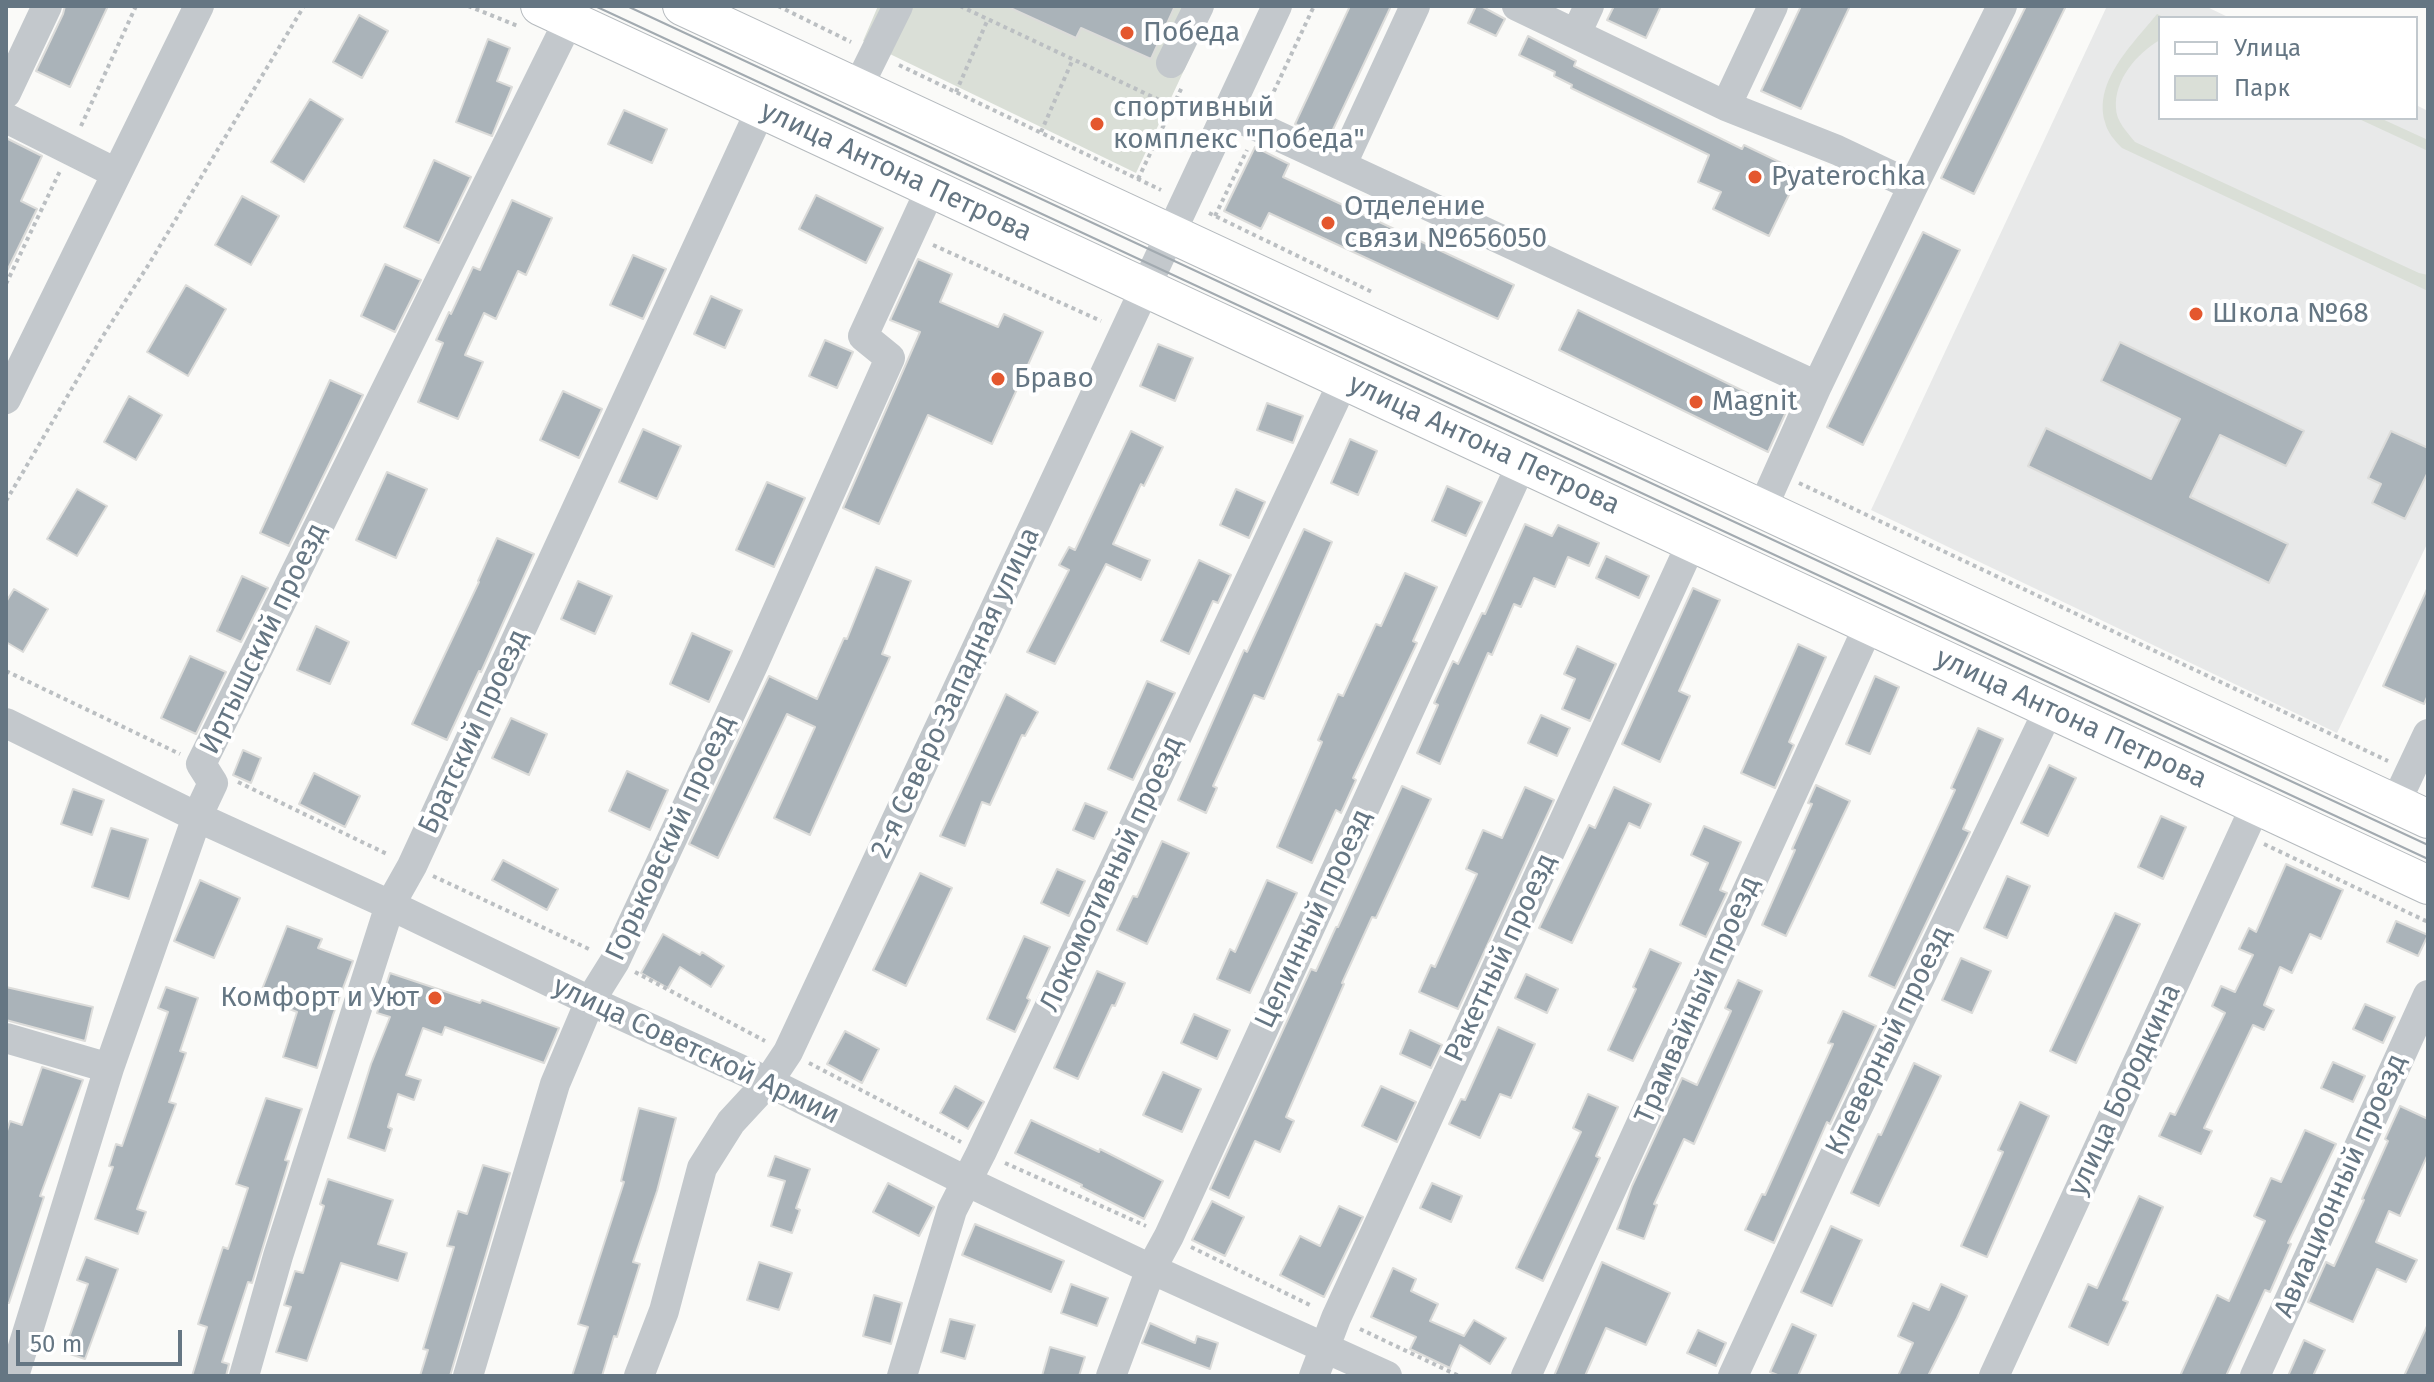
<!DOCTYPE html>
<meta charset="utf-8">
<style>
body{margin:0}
#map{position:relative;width:2434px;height:1382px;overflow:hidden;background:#fafaf8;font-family:"Fira Sans",sans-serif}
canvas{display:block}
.frame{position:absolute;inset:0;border:8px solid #657683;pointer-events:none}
.legend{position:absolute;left:2158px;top:16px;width:260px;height:104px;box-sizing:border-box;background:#fff;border:2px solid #c1c8cd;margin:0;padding:10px 14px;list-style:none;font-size:24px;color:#657683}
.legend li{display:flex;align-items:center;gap:16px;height:40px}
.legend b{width:40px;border:2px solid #c1c8cd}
.scale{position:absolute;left:16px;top:1330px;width:166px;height:36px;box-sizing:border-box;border:4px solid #657683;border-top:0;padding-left:10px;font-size:24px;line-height:28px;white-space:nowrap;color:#657683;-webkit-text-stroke:6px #fff;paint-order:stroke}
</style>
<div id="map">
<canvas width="2434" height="1382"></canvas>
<div class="frame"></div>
<ul class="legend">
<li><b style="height:10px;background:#fff"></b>Улица</li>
<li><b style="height:22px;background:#dadfd7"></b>Парк</li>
</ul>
<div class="scale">50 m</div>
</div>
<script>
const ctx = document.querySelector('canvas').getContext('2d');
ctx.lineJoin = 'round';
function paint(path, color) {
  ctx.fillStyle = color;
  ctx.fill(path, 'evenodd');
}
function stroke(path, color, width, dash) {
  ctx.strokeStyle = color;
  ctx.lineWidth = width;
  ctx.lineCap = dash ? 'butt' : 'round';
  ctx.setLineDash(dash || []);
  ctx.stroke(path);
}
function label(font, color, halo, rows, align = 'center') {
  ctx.font = font + ' "Fira Sans",sans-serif';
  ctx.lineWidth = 8;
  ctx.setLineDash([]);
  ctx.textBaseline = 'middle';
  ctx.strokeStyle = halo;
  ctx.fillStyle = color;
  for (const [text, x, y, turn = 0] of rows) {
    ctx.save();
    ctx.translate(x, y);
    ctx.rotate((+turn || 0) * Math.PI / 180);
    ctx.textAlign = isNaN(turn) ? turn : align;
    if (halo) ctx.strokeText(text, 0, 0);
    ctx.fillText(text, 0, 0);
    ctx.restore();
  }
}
paint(new Path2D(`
 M 2107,6 L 2205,6 L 2230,18 L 2160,18 L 2160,118 L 2416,118 L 2416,105 L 2428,111 L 2428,542 L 2337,733 L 1871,510 Z`), '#e8e9e9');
paint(new Path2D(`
 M 878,6 L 1214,6 L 1136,173 L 863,41 Z
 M 2157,14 L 2165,18 L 2160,18 L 2160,40 C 2137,53 2114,80 2116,108 C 2116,121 2127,132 2135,142 L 2419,273 L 2428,275 L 2428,291 L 2122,148 C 2115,141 2107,132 2105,122 C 2093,81 2134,43 2157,14 Z
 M 2357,118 L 2380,118 L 2428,140 L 2428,151 Z`), '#dadfd7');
const building = new Path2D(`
 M 65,6 L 108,6 L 70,87 L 36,71 L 63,14 Z
 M 1006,6 L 1175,6 L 1151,59 L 1081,28 L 1076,38 Z
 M 1350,6 L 1391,6 L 1328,140 L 1295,124 Z
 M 1476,6 L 1481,6 L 1505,19 L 1496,36 L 1468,23 Z
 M 1614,6 L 1661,6 L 1646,38 L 1607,20 Z
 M 1801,6 L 1850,6 L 1801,109 L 1761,91 Z
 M 2026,6 L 2066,6 L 1974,194 L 1941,178 Z
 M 359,15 L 388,31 L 362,78 L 333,62 Z
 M 1528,36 L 1576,61 L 1574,66 L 1742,149 L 1744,145 L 1800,172 L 1769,236 L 1713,209 L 1721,192 L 1698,182 L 1709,155 L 1571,88 L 1572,85 L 1554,76 L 1555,72 L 1519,55 Z
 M 488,39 L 510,48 L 497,81 L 512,87 L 492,136 L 456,122 Z
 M 310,99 L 343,119 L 304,182 L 271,162 Z
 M 624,110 L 667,129 L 652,163 L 608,144 Z
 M 6,138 L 42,156 L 21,201 L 37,209 L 6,273 Z
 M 1255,147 L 1289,164 L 1283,177 L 1514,285 L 1498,319 L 1269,213 L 1261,229 L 1224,211 Z
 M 434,160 L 471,177 L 439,243 L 404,227 Z
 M 816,195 L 883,228 L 866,263 L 799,229 Z
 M 242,196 L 279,216 L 251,265 L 215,245 Z
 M 512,200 L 552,218 L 526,275 L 518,271 L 496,319 L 484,313 L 465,355 L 483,362 L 458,419 L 418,402 L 443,343 L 436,340 L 449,312 L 451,314 L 473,267 L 480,270 Z
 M 1923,232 L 1960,250 L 1863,445 L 1827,427 Z
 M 633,255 L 666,269 L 643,319 L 610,305 Z
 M 918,259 L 952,274 L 940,302 L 998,327 L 1004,314 L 1043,332 L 992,444 L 928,415 L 879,524 L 843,508 L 920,332 L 890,320 Z
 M 385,264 L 421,280 L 395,332 L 361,316 Z
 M 186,285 L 226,309 L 188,376 L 147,352 Z
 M 711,296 L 742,310 L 725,348 L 694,334 Z
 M 1578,310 L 1786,412 L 1768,452 L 1559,350 Z
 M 825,340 L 853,352 L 837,388 L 809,376 Z
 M 2120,342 L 2304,431 L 2286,466 L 2220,435 L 2190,497 L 2288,544 L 2269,583 L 2028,466 L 2046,428 L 2151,479 L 2180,419 L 2101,381 Z
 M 1158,344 L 1193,358 L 1175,401 L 1140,386 Z
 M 330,380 L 363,395 L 289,546 L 260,533 Z
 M 563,391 L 602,409 L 579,458 L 540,440 Z
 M 129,396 L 162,415 L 136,460 L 104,442 Z
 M 1267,403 L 1303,416 L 1293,443 L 1257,430 Z
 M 643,429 L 681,446 L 657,499 L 619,482 Z
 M 1131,431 L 1163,447 L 1144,486 L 1141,484 L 1113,544 L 1150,560 L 1141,580 L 1106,564 L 1055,664 L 1027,652 L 1069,570 L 1059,565 L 1069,547 L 1075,550 Z
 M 2391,431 L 2428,448 L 2428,472 L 2405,519 L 2372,503 L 2381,484 L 2368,478 Z
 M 1350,439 L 1377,451 L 1358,495 L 1331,483 Z
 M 387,472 L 427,489 L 396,558 L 356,540 Z
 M 767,482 L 805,498 L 774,567 L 736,550 Z
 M 1447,486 L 1482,502 L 1466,536 L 1432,521 Z
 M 77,489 L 107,506 L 77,556 L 47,539 Z
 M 1236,489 L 1265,502 L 1249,538 L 1220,525 Z
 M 1525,524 L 1552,536 L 1558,525 L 1599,543 L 1589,566 L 1568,557 L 1555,587 L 1534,578 L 1521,607 L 1514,604 L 1492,655 L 1488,653 L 1440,764 L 1417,753 L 1438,705 L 1434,703 L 1453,661 L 1458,664 L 1482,613 L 1485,614 Z
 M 1304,529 L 1332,542 L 1264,699 L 1254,695 L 1213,786 L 1217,788 L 1206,813 L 1178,800 L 1244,650 L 1247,652 Z
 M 497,538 L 534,554 L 481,672 L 479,671 L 447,740 L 412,724 L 479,582 L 478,581 Z
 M 1606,556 L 1649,576 L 1639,598 L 1596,578 Z
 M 1199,560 L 1231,575 L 1218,603 L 1213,601 L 1189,654 L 1161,641 Z
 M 876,567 L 911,581 L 882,654 L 890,657 L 810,835 L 774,818 L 815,727 L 787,714 L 718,858 L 689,844 L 769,676 L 817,699 L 844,638 L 847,639 Z
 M 1405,573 L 1437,587 L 1413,641 L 1417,643 L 1353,778 L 1356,780 L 1341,813 L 1336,810 L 1312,863 L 1277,847 L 1322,742 L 1318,740 L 1338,694 L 1343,696 L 1376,624 L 1381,626 Z
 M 242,576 L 268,588 L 241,642 L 217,631 Z
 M 578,581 L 612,596 L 595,634 L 561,619 Z
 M 2428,587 L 2428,695 L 2424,704 L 2383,686 Z
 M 1693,588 L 1720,600 L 1679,691 L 1690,696 L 1660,762 L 1622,744 Z
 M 14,589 L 48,609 L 23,652 L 6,642 L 6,602 Z
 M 316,626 L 349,642 L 330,684 L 297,670 Z
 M 692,633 L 732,651 L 709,702 L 670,684 Z
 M 1798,644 L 1826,657 L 1789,742 L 1794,745 L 1775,788 L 1741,773 Z
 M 1577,646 L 1616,664 L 1590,721 L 1562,709 L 1575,679 L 1564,674 Z
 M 190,656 L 226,672 L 196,734 L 161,718 Z
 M 1875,676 L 1899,687 L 1870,754 L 1846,744 Z
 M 1147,681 L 1175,693 L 1133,780 L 1108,769 Z
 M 1006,694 L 1038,712 L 1025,736 L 1022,735 L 990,805 L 982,802 L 965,846 L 940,836 Z
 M 1541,715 L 1570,728 L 1557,756 L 1528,743 Z
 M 511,718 L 547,734 L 529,775 L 492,758 Z
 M 1978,728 L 2003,739 L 1963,829 L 1970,832 L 1895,988 L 1869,976 L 1955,790 L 1951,788 Z
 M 243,750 L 261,758 L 251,783 L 233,775 Z
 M 2049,765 L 2076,778 L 2048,836 L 2021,823 Z
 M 627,771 L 668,790 L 650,830 L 609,811 Z
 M 314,773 L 360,796 L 345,827 L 299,804 Z
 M 1816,785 L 1850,801 L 1786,936 L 1762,925 L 1795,850 L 1792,849 L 1812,804 L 1808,803 Z
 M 1402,786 L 1431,799 L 1376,918 L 1372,917 L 1342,983 L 1344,984 L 1286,1117 L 1294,1121 L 1280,1152 L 1255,1141 L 1229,1198 L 1210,1189 L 1311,969 L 1316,971 L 1336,927 L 1338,927 Z
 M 1525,787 L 1554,800 L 1458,1009 L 1419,992 L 1431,965 L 1435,967 L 1477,874 L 1466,869 L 1483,830 L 1502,838 Z
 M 1614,787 L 1651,804 L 1640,828 L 1629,823 L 1572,943 L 1539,928 L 1589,825 L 1595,828 Z
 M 73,789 L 104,800 L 92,835 L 61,824 Z
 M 1085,803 L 1107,812 L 1094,839 L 1073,830 Z
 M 2161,816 L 2186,827 L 2163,879 L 2138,867 Z
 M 1704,826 L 1741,842 L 1720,890 L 1727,893 L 1706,937 L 1680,925 L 1708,863 L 1691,855 Z
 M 111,828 L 148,839 L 129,899 L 92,887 Z
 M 1162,841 L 1189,853 L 1147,944 L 1117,930 L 1133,896 L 1137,897 Z
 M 503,860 L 558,889 L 547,910 L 492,880 Z
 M 2286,864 L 2343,890 L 2321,939 L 2310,934 L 2292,973 L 2280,967 L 2264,1005 L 2274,1010 L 2264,1030 L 2253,1025 L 2204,1128 L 2212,1131 L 2201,1154 L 2159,1136 L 2170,1113 L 2175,1115 L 2225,1013 L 2212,1006 L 2221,986 L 2235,992 L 2253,955 L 2239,949 L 2249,928 L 2256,932 Z
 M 1057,869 L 1085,881 L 1069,916 L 1041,903 Z
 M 920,873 L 952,888 L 906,986 L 873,970 Z
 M 2007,876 L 2030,886 L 2007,938 L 1984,928 Z
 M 200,880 L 240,898 L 214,958 L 174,941 Z
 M 1267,880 L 1297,893 L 1250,993 L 1217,979 L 1230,949 L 1235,952 Z
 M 2115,913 L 2140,924 L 2076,1063 L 2050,1051 Z
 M 2396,921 L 2428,935 L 2418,956 L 2387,942 Z
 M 287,926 L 322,939 L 318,948 L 353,961 L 333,1015 L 317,1068 L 283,1057 L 297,1012 L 259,997 Z
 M 663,934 L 700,955 L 702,952 L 724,966 L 711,987 L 680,967 L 668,988 L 641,973 Z
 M 1024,936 L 1050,947 L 1027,998 L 1030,1000 L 1015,1032 L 987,1019 Z
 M 1650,949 L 1681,963 L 1633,1061 L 1608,1050 L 1636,989 L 1633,987 Z
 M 1961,958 L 1991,971 L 1972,1013 L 1942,1000 Z
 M 1097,971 L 1125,983 L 1115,1006 L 1112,1005 L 1078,1079 L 1054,1068 Z
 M 390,973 L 480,1003 L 482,1000 L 559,1028 L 544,1063 L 445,1027 L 442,1035 L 423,1028 L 406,1075 L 421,1080 L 414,1100 L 398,1094 L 388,1127 L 392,1129 L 385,1151 L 348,1138 L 371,1064 L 390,1017 L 377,1013 Z
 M 1526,974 L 1558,989 L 1547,1013 L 1515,998 Z
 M 1738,980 L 1762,991 L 1694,1144 L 1684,1139 L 1654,1204 L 1657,1205 L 1644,1239 L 1617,1229 L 1632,1186 L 1682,1078 L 1697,1085 L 1731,1011 L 1725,1008 Z
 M 6,987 L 93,1007 L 85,1041 L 6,1020 Z
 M 166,987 L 198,998 L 180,1051 L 186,1053 L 169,1102 L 176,1104 L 137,1209 L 146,1212 L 138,1234 L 95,1219 L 113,1167 L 109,1166 L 116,1144 L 122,1146 L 168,1012 L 158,1008 Z
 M 2365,1004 L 2395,1017 L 2383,1043 L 2353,1029 Z
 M 1843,1011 L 1876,1026 L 1830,1124 L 1827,1122 L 1774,1243 L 1745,1230 L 1762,1194 L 1765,1195 L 1833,1044 L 1828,1043 Z
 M 1194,1014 L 1230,1030 L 1217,1059 L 1181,1043 Z
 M 1498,1027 L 1535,1044 L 1511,1098 L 1500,1094 L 1480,1138 L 1449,1124 L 1461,1099 L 1465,1100 Z
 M 1410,1030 L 1442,1045 L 1431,1068 L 1400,1054 Z
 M 845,1031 L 879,1049 L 862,1083 L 827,1064 Z
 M 2333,1062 L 2365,1076 L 2353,1102 L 2321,1088 Z
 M 1914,1063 L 1941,1076 L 1879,1206 L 1851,1193 L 1878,1134 L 1881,1135 Z
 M 42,1067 L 83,1080 L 40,1196 L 44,1197 L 9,1303 L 6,1303 L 6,1134 L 10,1121 L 22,1125 Z
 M 1163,1072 L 1201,1089 L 1182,1132 L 1143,1115 Z
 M 955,1086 L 984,1102 L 968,1129 L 940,1113 Z
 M 1381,1086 L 1416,1102 L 1397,1142 L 1362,1126 Z
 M 1588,1094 L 1618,1107 L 1596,1156 L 1600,1158 L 1543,1281 L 1516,1268 L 1581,1132 L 1573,1128 Z
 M 266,1098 L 302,1109 L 285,1160 L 289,1161 L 252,1283 L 248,1282 L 222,1362 L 229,1364 L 226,1376 L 192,1376 L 207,1327 L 198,1324 L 223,1247 L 228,1249 L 248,1188 L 236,1184 Z
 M 2020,1102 L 2049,1116 L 1987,1257 L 1961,1246 L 2003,1152 L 1998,1150 Z
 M 2400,1106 L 2428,1119 L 2428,1154 L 2400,1216 L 2389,1211 L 2376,1242 L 2417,1260 L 2406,1282 L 2377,1269 L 2353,1322 L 2308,1302 L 2326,1262 L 2334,1266 L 2364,1200 L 2362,1199 L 2388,1141 L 2385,1139 Z
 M 639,1108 L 676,1118 L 657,1191 L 633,1262 L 640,1264 L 617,1337 L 614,1336 L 602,1376 L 572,1376 L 588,1327 L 578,1324 L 624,1182 L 621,1181 Z
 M 1031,1120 L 1099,1152 L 1100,1149 L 1163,1181 L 1144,1219 L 1081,1187 L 1082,1185 L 1015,1153 Z
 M 2305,1130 L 2336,1144 L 2288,1243 L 2291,1244 L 2270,1292 L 2265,1290 L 2226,1376 L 2180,1376 L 2217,1295 L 2229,1301 L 2265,1221 L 2254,1216 L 2271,1178 L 2281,1182 Z
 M 775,1156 L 810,1169 L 796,1208 L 800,1210 L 792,1233 L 771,1226 L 785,1181 L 768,1176 Z
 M 483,1165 L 510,1173 L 450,1376 L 420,1376 L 428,1350 L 423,1349 L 454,1247 L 447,1246 L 458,1211 L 467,1214 Z
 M 328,1179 L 393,1200 L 378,1244 L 407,1253 L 398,1281 L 341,1263 L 307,1361 L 276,1352 L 291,1307 L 284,1305 L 295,1271 L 303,1273 L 324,1206 L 320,1204 Z
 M 888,1183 L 934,1207 L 919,1236 L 873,1212 Z
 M 1432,1183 L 1462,1196 L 1451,1222 L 1420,1208 Z
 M 2139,1196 L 2163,1207 L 2123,1300 L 2128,1302 L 2108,1345 L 2069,1327 L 2088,1284 L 2097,1288 Z
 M 1212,1201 L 1244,1217 L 1225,1256 L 1192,1240 Z
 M 1339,1206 L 1363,1217 L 1324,1297 L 1280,1275 L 1300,1236 L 1320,1246 Z
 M 975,1224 L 1064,1261 L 1051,1292 L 962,1255 Z
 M 1831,1226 L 1862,1240 L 1832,1306 L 1801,1292 Z
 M 86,1257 L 118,1269 L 85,1359 L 64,1352 L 88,1284 L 77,1280 Z
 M 759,1262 L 792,1273 L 779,1310 L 747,1300 Z
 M 1602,1262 L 1670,1293 L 1646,1345 L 1606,1328 L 1585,1376 L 1554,1376 Z
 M 1393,1268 L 1416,1279 L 1411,1291 L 1438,1304 L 1430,1321 L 1464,1336 L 1474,1320 L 1506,1338 L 1490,1364 L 1460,1345 L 1450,1368 L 1410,1349 L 1416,1337 L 1371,1317 Z
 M 1071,1284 L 1108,1298 L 1097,1326 L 1061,1313 Z
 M 1941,1284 L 1967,1296 L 1957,1318 L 1928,1376 L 1898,1376 L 1913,1343 L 1898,1336 L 1913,1303 L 1929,1310 Z
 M 874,1295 L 902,1303 L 891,1344 L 863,1336 Z
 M 950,1319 L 975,1325 L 965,1359 L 941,1352 Z
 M 1150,1323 L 1195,1343 L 1197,1336 L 1218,1343 L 1210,1369 L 1142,1343 Z
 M 1792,1324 L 1816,1335 L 1798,1376 L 1780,1376 L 1770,1372 Z
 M 2428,1324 L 2428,1376 L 2404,1376 Z
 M 1698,1330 L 1726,1343 L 1716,1366 L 1687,1353 Z
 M 2304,1340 L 2325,1350 L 2313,1376 L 2288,1376 Z
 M 1050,1347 L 1085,1357 L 1079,1376 L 1042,1376 Z`);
paint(building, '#aab3b9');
stroke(building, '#dcdcda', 2);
const major = new Path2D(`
 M 540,6 L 2428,885
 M 682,6 L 2428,819`);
stroke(major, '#b5babe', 40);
stroke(new Path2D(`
 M 468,6 L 518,26
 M 778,6 L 851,42
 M 960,6 L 1172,106
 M 899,65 L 1161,190
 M 956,92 L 988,19
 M 1267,106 L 1314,6
 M 81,126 L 136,6
 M 1041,132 L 1073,59
 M 1138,179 L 1182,87
 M 1209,213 L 1374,293
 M 1215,216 L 1247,150
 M 933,245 L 1101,321
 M 6,284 L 60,171
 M 1799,483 L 2388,761
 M 6,501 L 101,339 L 149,264 L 304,6
 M 6,671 L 180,754
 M 238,782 L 389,855
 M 2264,844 L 2428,922
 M 433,876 L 591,950
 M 635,972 L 765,1041
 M 809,1063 L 961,1142
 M 1005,1163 L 1146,1226
 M 1191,1247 L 1312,1306
 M 1360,1329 L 1459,1376`), '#bbbfc2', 4, [4, 4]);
stroke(new Path2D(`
 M 1517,6 L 1726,106 L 1837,150 L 1913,186 L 1817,386 L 1762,509
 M 1576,34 L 1589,6
 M 1171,63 L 1199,6
 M 857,89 L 898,6
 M 6,93 L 47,6
 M 1726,106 L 1773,6
 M 1226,112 L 1817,386
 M 6,118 L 116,173
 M 1342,164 L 1415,6
 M 1913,186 L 2002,6
 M 6,399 L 199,6
 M 6,723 L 197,817 L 390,905 L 590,1001 L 768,1082 L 966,1181 L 1151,1269 L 1387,1376
 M 2395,804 L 2428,734
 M 6,1038 L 109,1068
 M 14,1376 L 109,1068 L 197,817 L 213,783 L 201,764 L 569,20
 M 244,1376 L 278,1256 L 390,905 L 412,866 L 761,109
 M 468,1376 L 555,1084 L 590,1001 L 615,961 L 754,663 L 890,358 L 863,336 L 931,188
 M 639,1376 L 664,1311 L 702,1168 L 731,1122 L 768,1082 L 788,1052 L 1277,6
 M 902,1376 L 952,1210 L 981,1153 L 1344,380
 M 1111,1376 L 1151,1269 L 1169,1236 L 1522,463
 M 1314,1376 L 1336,1318 L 1692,542
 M 1526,1376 L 1869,625
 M 1733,1376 L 1832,1161 L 2049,709
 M 1994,1376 L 2256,805
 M 2255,1376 L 2428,995`), '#c3c8cc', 30);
stroke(major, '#fff', 38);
stroke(new Path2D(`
 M 595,6 L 2428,859
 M 627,6 L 2428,845`), '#a2aab0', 2);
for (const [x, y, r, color] of [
 [1127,33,8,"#e4572e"],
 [1097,124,8,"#e4572e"],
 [1755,177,8,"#e4572e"],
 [1328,223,8,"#e4572e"],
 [2196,314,8,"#e4572e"],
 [998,379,8,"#e4572e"],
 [1696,402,8,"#e4572e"],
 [435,998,8,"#e4572e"]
]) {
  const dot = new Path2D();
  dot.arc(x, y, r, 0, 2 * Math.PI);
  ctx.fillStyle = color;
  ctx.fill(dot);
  stroke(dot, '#fff', 3);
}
label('28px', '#657683', '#fff', [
 ["Победа",1143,33],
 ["спортивный",1113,108],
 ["комплекс \"Победа\"",1113,140],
 ["Pyaterochka",1771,177],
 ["Отделение",1344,207],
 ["связи №656050",1344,239],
 ["Школа №68",2212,314],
 ["Браво",1014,379],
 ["Magnit",1712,402],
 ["Комфорт и Уют",419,998,"right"]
], 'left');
label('28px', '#657683', '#fff', [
 ["улица Антона Петрова",896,172,25],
 ["улица Антона Петрова",1484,445,25],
 ["Иртышский проезд",264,639,-64],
 ["2-я Северо-Западная улица",956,693,-65],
 ["улица Антона Петрова",2071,719,25],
 ["Братский проезд",474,732,-65],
 ["Горьковский проезд",671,838,-65],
 ["Локомотивный проезд",1112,874,-65],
 ["Целинный проезд",1314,919,-65],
 ["Ракетный проезд",1501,958,-65],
 ["Трамвайный проезд",1698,1000,-66],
 ["Клеверный проезд",1889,1041,-64],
 ["улица Советской Армии",696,1051,25],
 ["улица Бородкина",2125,1090,-65],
 ["Авиационный проезд",2341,1186,-66]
]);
</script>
